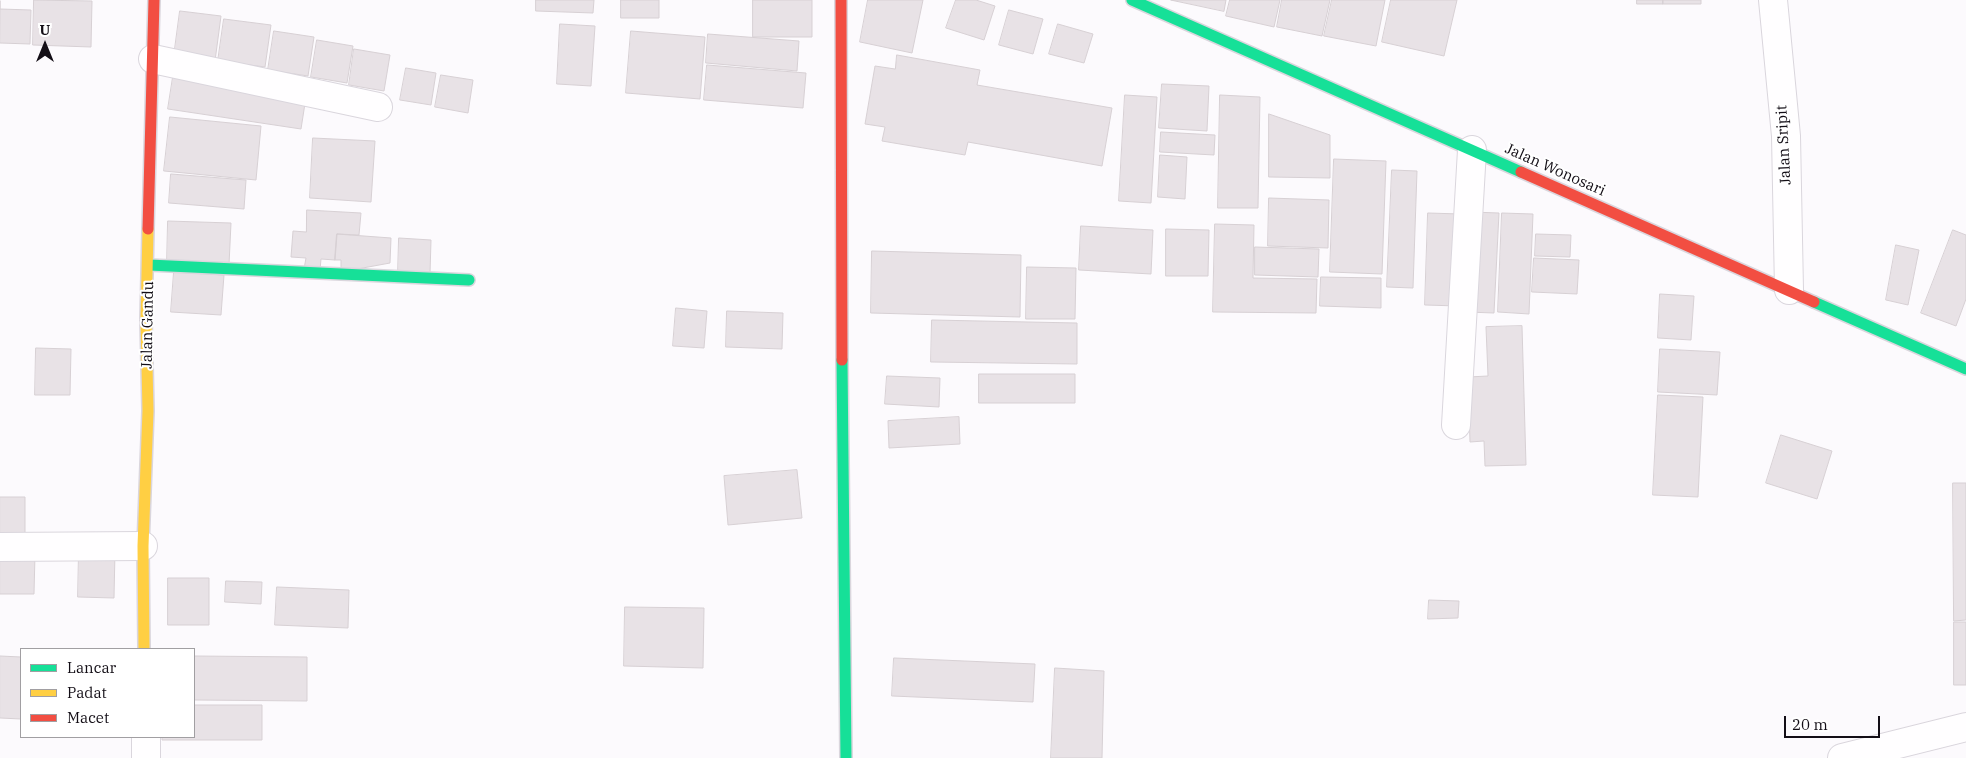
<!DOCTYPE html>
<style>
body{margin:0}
#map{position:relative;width:1966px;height:758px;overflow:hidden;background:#fcfafd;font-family:"IBM Plex Serif",serif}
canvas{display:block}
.legend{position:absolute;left:20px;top:648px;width:175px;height:90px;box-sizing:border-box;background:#fff;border:1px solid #a19fa2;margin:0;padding:6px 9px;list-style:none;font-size:15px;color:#130e16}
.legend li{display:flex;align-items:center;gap:10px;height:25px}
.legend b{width:25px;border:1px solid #a19fa2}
.north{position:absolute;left:20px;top:20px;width:50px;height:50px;-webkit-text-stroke:4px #fff;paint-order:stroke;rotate:0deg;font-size:14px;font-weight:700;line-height:20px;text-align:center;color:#130e16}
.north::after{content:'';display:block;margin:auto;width:18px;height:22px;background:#130e16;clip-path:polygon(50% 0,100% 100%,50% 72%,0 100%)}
.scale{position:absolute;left:1784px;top:716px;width:96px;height:22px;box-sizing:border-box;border:2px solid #130e16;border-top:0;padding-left:6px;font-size:15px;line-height:18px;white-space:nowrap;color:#130e16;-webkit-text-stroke:4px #fff;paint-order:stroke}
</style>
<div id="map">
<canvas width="1966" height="758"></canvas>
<ul class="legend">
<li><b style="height:6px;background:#16e098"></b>Lancar</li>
<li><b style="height:6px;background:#ffcf43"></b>Padat</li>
<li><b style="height:6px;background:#f24e42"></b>Macet</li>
</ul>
<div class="north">U</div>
<div class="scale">20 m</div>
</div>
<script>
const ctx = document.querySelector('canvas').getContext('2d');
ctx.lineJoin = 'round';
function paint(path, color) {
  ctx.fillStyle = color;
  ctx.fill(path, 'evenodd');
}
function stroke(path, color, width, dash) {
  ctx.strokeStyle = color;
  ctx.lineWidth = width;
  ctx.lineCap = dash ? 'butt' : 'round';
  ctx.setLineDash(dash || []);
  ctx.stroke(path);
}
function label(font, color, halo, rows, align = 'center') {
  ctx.font = font + ' "IBM Plex Serif",serif';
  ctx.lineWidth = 4;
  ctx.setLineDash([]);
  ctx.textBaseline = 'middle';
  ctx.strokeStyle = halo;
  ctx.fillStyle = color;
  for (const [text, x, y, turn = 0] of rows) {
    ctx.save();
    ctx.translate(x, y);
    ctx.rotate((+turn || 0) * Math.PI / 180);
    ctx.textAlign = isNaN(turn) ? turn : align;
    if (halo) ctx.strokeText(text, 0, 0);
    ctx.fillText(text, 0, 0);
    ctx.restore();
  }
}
const building = new Path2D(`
 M 34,0 L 92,1 L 91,47 L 33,45 Z
 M 536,0 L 594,0 L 593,13 L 536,11 Z
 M 621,0 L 659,0 L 659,18 L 621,18 Z
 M 753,0 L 812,0 L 812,37 L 753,37 Z
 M 868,0 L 923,0 L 912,53 L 860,42 Z
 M 956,0 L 976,0 L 995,6 L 984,40 L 946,28 Z
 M 1171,0 L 1226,0 L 1224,11 Z
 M 1230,0 L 1280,0 L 1274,27 L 1226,16 Z
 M 1282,0 L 1330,0 L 1322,36 L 1277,27 Z
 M 1332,0 L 1385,0 L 1376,46 L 1324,36 Z
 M 1391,0 L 1457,0 L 1444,56 L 1382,42 Z
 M 1637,0 L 1663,0 L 1663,4 L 1637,4 Z
 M 1663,0 L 1701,0 L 1701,4 L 1663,4 Z
 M 0,1 L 0,9 L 31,10 L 30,44 L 0,43 Z
 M 1009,10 L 1043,19 L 1033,54 L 999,45 Z
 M 180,11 L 221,16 L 215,61 L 174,56 Z
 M 224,19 L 271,25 L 265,67 L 218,61 Z
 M 560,24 L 595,26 L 591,86 L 557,84 Z
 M 1058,24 L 1093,34 L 1084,63 L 1049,54 Z
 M 274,31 L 314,37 L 308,76 L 268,70 Z
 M 631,31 L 705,37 L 700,99 L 626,93 Z
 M 708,34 L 799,41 L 797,71 L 706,63 Z
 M 317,40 L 353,46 L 347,83 L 311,77 Z
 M 354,49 L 390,55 L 384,91 L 349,85 Z
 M 897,55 L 980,70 L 977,85 L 1112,108 L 1102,166 L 968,142 L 965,155 L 882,141 L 885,127 L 865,124 L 875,66 L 895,69 Z
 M 707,65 L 806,73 L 803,108 L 704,100 Z
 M 406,68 L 436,73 L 431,105 L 400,100 Z
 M 441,75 L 473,80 L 468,113 L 435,107 Z
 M 173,77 L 306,97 L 301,129 L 168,109 Z
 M 1162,84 L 1209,86 L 1207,131 L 1159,128 Z
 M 1125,95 L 1157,97 L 1151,203 L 1119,201 Z
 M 1220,95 L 1260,97 L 1258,208 L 1218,208 Z
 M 1269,114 L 1330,135 L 1330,178 L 1269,177 Z
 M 170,117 L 261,126 L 256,180 L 164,171 Z
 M 1161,132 L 1215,135 L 1214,155 L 1160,152 Z
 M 313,138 L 375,141 L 371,202 L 310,198 Z
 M 1160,155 L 1187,157 L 1185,199 L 1158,197 Z
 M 1334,159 L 1386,161 L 1382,274 L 1330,272 Z
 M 1392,170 L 1417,171 L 1413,288 L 1387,287 Z
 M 171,174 L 246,180 L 244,209 L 169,203 Z
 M 1269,198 L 1329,200 L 1328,248 L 1268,246 Z
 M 307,210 L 361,213 L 359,235 L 337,234 L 335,260 L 321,259 L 320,270 L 304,269 L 306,258 L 291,257 L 293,231 L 306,232 Z
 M 1472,212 L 1499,213 L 1494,313 L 1467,312 Z
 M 1428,213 L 1461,214 L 1458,306 L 1425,305 Z
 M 1502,213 L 1533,214 L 1529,314 L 1498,312 Z
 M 168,221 L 231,223 L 229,265 L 167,263 Z
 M 1215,224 L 1254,225 L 1253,278 L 1317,279 L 1316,313 L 1213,312 Z
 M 1081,226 L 1153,230 L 1151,274 L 1079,270 Z
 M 1166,229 L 1209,230 L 1208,276 L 1166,276 Z
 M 1953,230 L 1966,235 L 1966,299 L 1956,326 L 1921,313 Z
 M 337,234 L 391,238 L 390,263 L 341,272 L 341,260 L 335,260 Z
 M 1536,234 L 1571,235 L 1570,257 L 1535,256 Z
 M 399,238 L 431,240 L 430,274 L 398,273 Z
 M 1896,245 L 1919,250 L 1908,305 L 1886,300 Z
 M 1255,247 L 1319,249 L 1318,277 L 1255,275 Z
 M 872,251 L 1021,255 L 1020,317 L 871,313 Z
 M 1534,258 L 1579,260 L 1577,294 L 1532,292 Z
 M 1027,267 L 1076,268 L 1075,319 L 1026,319 Z
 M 174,272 L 224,275 L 221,315 L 171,312 Z
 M 1321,277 L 1381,278 L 1381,308 L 1320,306 Z
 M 1660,294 L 1694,296 L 1691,340 L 1658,338 Z
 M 676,308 L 707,311 L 704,348 L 673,346 Z
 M 727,311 L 783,313 L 782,349 L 726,347 Z
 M 932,320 L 1077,323 L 1077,364 L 931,362 Z
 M 1522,326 L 1526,465 L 1485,466 L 1484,441 L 1470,442 L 1468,377 L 1488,376 L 1486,327 Z
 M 36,348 L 71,349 L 70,395 L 35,395 Z
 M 1660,349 L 1720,352 L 1717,395 L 1658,392 Z
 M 979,374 L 1075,374 L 1075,403 L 979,403 Z
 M 887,376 L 940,378 L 939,407 L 885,404 Z
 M 1658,395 L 1703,397 L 1698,497 L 1653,495 Z
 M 959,417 L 960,444 L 889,448 L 888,421 Z
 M 1781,435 L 1832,451 L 1817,499 L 1766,483 Z
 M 797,470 L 802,518 L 728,525 L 724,476 Z
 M 1953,483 L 1966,483 L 1966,620 L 1954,621 Z
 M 0,497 L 25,497 L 25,535 L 0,535 Z
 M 79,550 L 115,551 L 114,598 L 78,597 Z
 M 0,554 L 35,554 L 34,594 L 0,594 Z
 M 168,578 L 209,578 L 209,625 L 168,625 Z
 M 226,581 L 262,582 L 261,604 L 225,602 Z
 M 277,587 L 349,590 L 348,628 L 275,625 Z
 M 1429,600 L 1459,601 L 1458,618 L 1428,619 Z
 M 625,607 L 704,608 L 703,668 L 624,666 Z
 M 1954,622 L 1966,622 L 1966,685 L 1954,685 Z
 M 0,656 L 21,657 L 21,719 L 0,718 Z
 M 194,656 L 307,657 L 307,701 L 194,700 Z
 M 894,658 L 1035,664 L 1033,702 L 892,696 Z
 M 1055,668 L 1104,671 L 1102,758 L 1051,758 Z
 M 194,705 L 262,705 L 262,740 L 162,740 L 162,737 L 194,737 Z`);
paint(building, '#e8e2e6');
stroke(building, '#d7d0d4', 1);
const street = new Path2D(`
 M 1773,0 L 1786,136 L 1789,290
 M 153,59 L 378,107
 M 1456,425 L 1472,150
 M 0,547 L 143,546
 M 146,737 L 146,758
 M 1842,758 L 1966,727`);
const fast = new Path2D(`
 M 1132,0 L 1521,172
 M 149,265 L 469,280
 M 1814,302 L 1966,369
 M 842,360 L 846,758`);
const slow = new Path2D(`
 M 144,649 L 143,546 L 148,411 L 146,320 L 148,229`);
const jam = new Path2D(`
 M 841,0 L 842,360
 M 1521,172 L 1814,302
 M 148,229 L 154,0`);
stroke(street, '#dad6dd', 30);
stroke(fast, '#dad6dd', 14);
stroke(slow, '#dad6dd', 14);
stroke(jam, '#dad6dd', 14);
stroke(street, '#fffeff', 28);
stroke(fast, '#16e098', 11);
stroke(slow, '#ffcf43', 11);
stroke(jam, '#f24e42', 11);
label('15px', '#130e16', '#fff', [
 ["Jalan Sripit",1784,145,-93],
 ["Jalan Wonosari",1555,170,24],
 ["Jalan Gandu",148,325,-89]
]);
</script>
